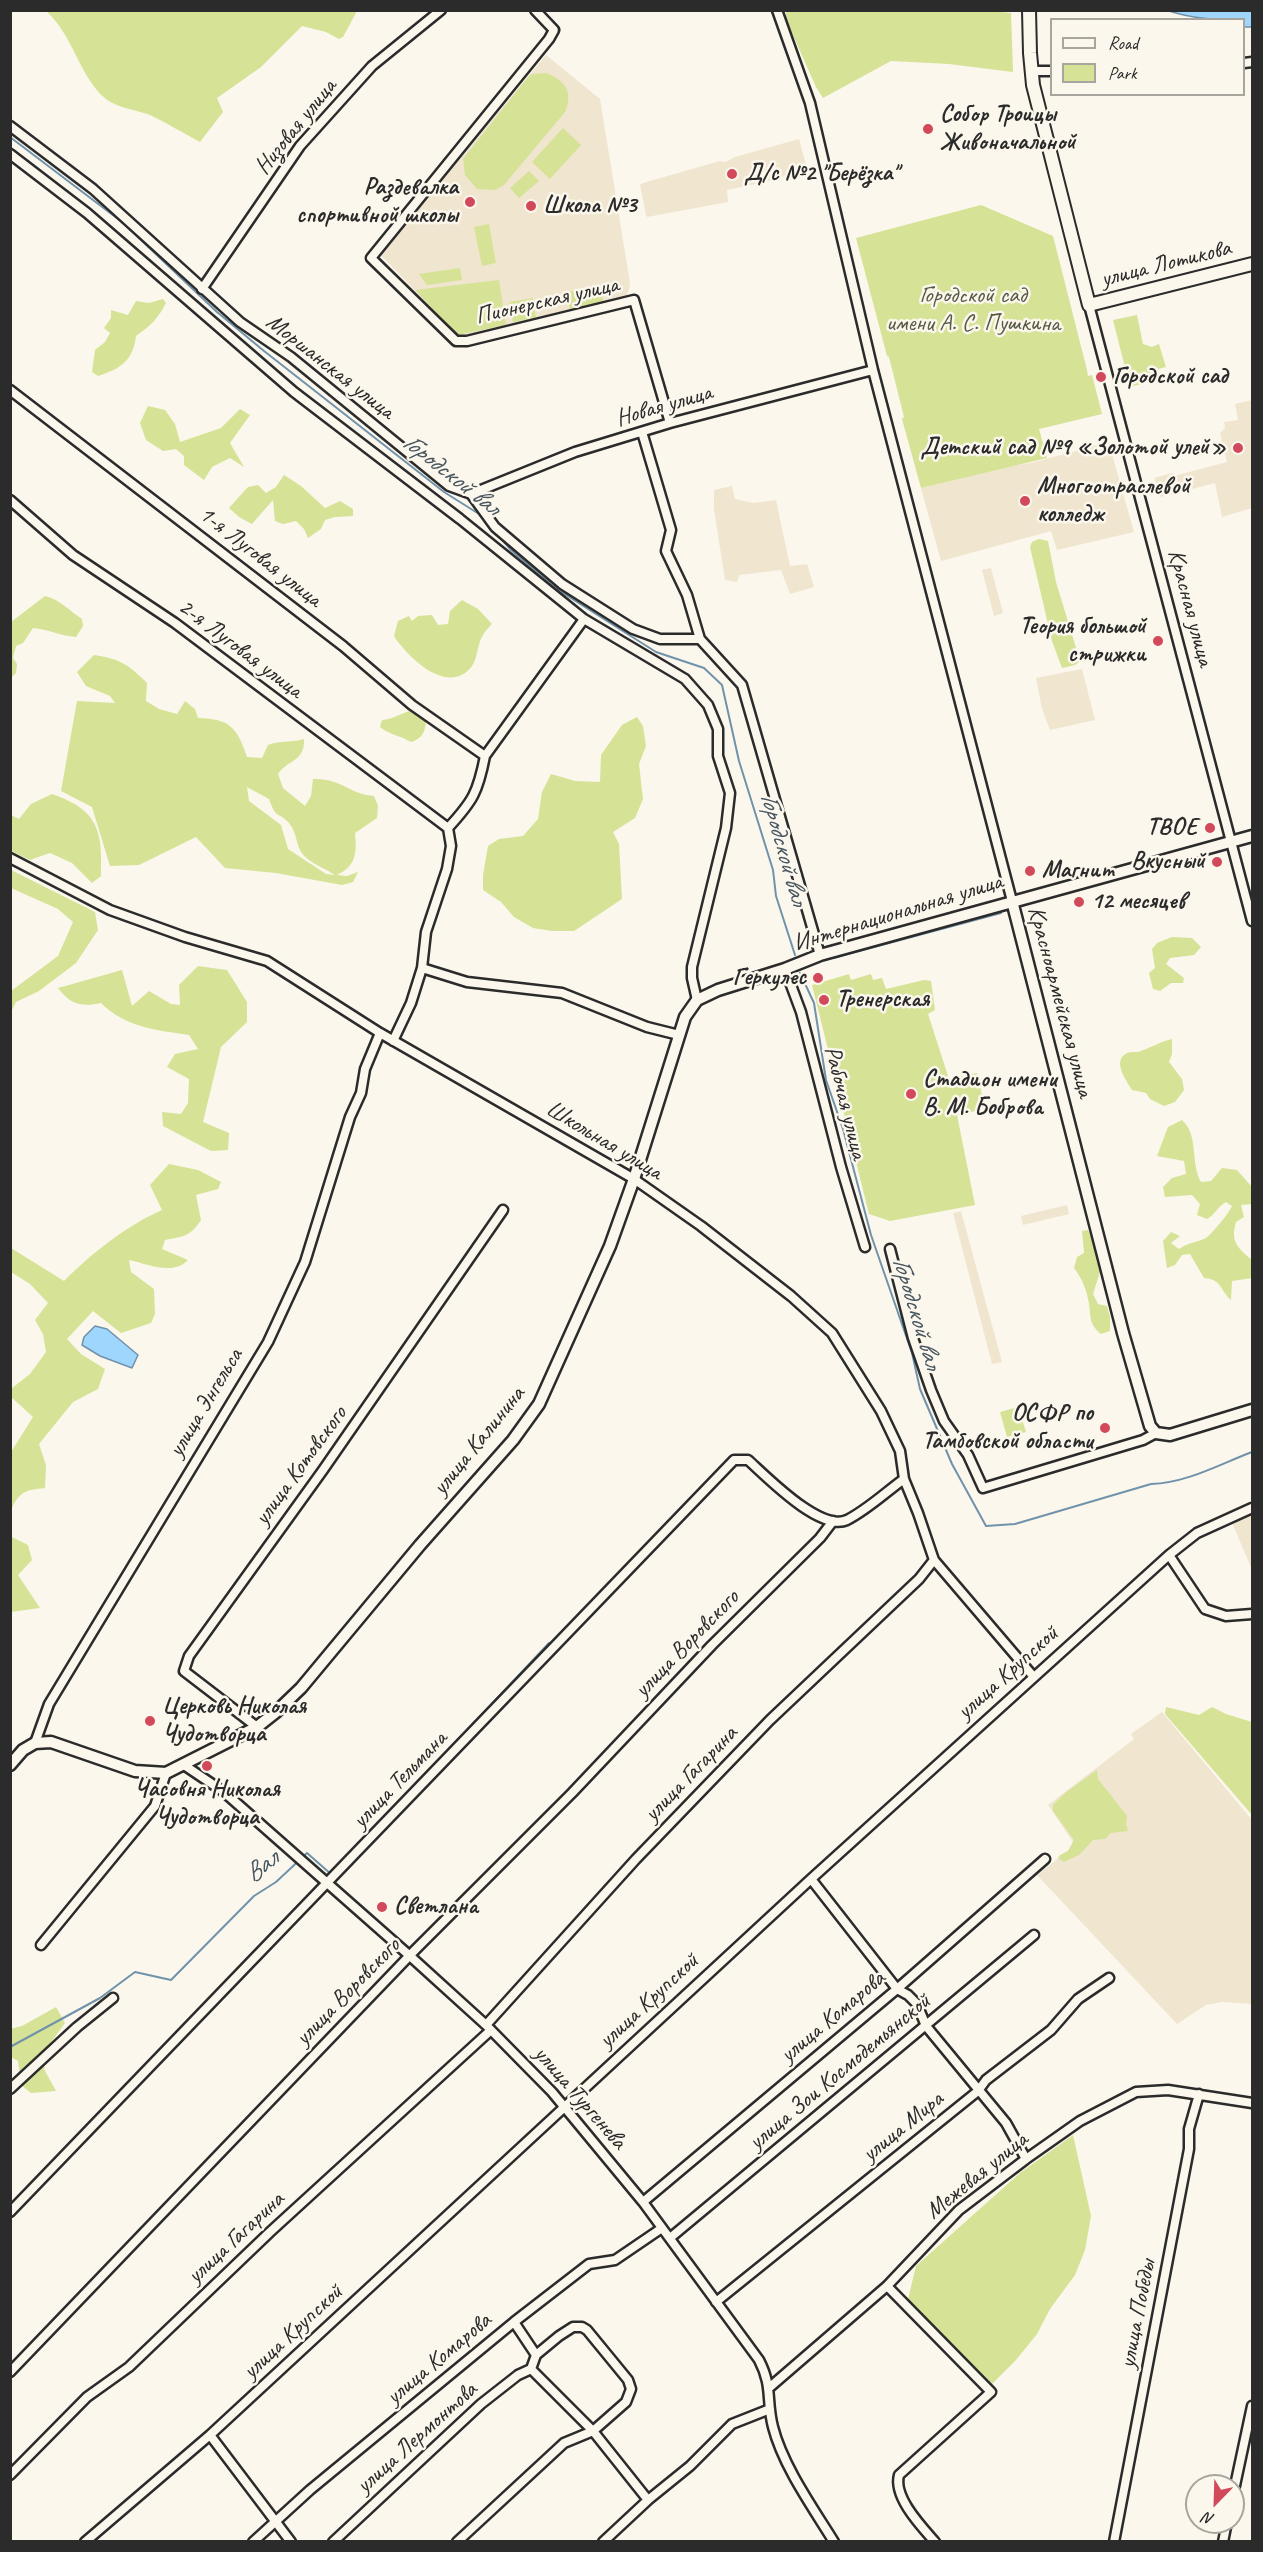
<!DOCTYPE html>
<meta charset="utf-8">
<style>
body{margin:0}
#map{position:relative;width:1263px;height:2552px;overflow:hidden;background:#fbf7ec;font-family:Caveat,sans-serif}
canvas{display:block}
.frame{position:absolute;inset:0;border:12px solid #2b2b2b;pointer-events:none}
.legend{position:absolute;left:1050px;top:18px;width:195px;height:78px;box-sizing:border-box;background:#fbf7ec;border:2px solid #a8a59f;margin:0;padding:8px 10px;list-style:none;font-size:18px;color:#2b2b2b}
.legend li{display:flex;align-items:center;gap:12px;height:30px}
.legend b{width:30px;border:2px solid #a8a59f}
.north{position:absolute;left:1185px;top:2474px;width:60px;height:60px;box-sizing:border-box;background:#fbf7ec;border:2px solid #a8a59f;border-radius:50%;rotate:203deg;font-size:16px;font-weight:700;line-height:24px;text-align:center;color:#2b2b2b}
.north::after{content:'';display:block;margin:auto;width:21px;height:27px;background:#d1495b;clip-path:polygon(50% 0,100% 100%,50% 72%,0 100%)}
</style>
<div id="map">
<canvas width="1263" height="2552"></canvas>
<div class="frame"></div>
<ul class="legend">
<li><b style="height:8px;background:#fbf7ec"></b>Road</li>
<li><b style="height:16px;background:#d6e295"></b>Park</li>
</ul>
<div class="north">N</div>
</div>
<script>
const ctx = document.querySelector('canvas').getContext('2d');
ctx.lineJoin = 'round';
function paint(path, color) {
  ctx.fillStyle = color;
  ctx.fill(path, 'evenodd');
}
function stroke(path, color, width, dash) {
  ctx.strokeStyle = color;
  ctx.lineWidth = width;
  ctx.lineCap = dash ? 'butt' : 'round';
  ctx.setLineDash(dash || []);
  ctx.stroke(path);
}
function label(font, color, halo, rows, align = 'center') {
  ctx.font = font + ' Caveat,sans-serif';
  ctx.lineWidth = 5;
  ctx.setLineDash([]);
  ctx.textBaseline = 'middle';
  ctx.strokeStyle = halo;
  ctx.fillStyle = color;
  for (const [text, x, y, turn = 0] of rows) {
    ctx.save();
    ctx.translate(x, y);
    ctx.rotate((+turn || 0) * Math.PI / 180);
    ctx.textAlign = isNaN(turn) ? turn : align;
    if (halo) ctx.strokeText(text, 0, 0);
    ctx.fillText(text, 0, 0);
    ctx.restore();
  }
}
paint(new Path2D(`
 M 546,55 L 600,99 L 630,283 L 629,290 L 625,298 L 618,302 L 459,337 L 380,254 Z
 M 799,139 L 807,169 L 769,181 L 727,190 L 728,202 L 647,217 L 646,215 L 640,185 L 643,183 L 720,161 L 726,162 L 735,157 Z
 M 1252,400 L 1252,508 L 1222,517 L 1215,483 L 1161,497 L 1154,478 L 1172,473 L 1174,476 L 1227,462 L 1220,433 L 1225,428 L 1224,422 L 1238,420 L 1235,404 Z
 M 1108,440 L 1134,532 L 1057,550 L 1051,531 L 941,561 L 921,488 L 1010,466 L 1031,463 L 1098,445 L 1098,443 Z
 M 732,486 L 735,499 L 753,503 L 776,500 L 790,566 L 807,564 L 814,587 L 790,594 L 781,570 L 739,575 L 737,582 L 725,580 L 714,509 L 714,490 Z
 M 991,568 L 1003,613 L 994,616 L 982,570 Z
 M 1082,669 L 1095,720 L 1050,730 L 1042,709 L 1036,678 Z
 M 1067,1205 L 1069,1214 L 1023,1225 L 1021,1216 Z
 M 961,1211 L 1002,1362 L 992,1364 L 953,1213 Z
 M 1252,1512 L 1252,1570 L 1231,1520 Z
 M 1162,1712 L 1252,1820 L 1252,2004 L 1222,2002 L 1206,2005 L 1177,2024 L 1037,1875 L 1075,1845 L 1048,1805 L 1134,1739 L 1131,1734 Z`), '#f0e5cf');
paint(new Path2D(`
 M 787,10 L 982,10 L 1011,13 L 1013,72 L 949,64 L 891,61 L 823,98 L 816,87 L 785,17 Z
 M 46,11 L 357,11 L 343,37 L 339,39 L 326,32 L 302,26 L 261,67 L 217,98 L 223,112 L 200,142 C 183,133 167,123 150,115 C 137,110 117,108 106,99 C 79,77 74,36 46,11 Z
 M 546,73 C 564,80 574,91 565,112 L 504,185 L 495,190 L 477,189 L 465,175 L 463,159 L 528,77 L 532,74 Z
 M 563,128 L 581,145 L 550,179 L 532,162 Z
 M 529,171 L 539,181 L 519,198 L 510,188 Z
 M 981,205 L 1053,236 L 1087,370 L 1088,376 L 1092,375 L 1102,414 L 1039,429 L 1047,458 L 921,488 L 902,419 L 904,417 L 889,357 L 887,356 L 856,238 Z
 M 489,224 L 496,263 L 482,266 L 474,227 Z
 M 460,268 L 462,280 L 427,285 L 419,274 Z
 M 499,280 L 506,325 L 457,335 L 415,290 Z
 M 600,286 L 604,305 L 570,311 L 567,292 Z
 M 533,298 L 536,318 L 513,322 L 509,302 Z
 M 163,299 L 166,303 C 158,319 150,326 136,336 C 133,361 120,369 98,376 L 92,372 L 95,350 L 105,342 L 110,333 L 104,328 L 111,318 L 111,310 L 128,315 L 136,301 L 149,303 Z
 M 1137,315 L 1143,344 L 1152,347 L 1159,344 L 1166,367 L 1155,370 L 1156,380 L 1130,387 L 1113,320 Z
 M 148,406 L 165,410 L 175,424 L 180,442 L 221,428 L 240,409 L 250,415 L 230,443 L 244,467 L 230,458 L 212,467 L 204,480 L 184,465 L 184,456 L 176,449 L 163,451 L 146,440 L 140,423 Z
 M 284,475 L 301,486 L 325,508 L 340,501 L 353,509 L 353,516 L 335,517 L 325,520 L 321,529 L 308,538 L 304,529 L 296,521 L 283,524 L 275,521 L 273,500 L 252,524 L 239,517 L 229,508 L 248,487 L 258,485 L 266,493 L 276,487 Z
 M 1039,539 L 1048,541 L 1056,582 L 1080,661 L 1075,665 L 1062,668 L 1052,641 L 1030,547 L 1032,542 Z
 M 45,596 C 61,600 68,610 82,619 L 83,626 L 76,637 C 60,636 48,629 33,628 L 23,643 L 16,646 L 13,658 L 17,664 L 16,673 L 11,678 L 11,622 Z
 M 462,600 L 478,609 L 492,624 C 489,627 485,631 483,635 C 477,644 478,657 472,666 C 449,697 408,658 394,636 L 398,621 L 409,616 L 412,621 L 418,616 L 432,615 L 438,625 L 448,624 L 450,611 Z
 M 94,655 C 120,659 128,664 147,683 L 146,701 L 159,709 L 177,714 L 185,701 L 195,709 L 198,718 C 230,719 237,727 247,757 L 262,758 L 268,745 C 281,740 291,743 304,739 C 305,762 288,759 278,774 L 283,788 L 305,806 L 311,796 L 313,779 C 342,778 348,794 374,796 L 378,806 L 377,818 L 355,833 C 357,853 356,866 337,875 L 347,876 L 358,872 L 353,882 L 342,885 L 276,873 L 225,868 L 196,837 L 139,865 L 110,866 L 92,807 L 61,791 L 77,701 L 115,703 L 110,696 L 86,686 L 77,672 ZM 247,787 L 269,799 C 277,821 277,810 289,823 C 296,831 296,842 300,850 C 306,862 325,868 335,875 L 326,874 L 288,849 L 281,825 L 249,801 Z
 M 413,710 L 426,720 C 425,732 423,738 411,742 C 401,736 388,734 380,727 L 382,720 C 394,719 401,713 413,710 Z
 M 637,717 L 643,726 L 646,746 L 639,764 L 643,799 L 635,818 L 613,832 L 619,844 L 622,899 L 574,931 L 552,931 L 533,928 L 514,917 L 501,902 L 483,890 L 483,875 L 488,846 L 499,839 L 523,836 L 538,819 L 542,792 L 551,774 L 575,781 L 600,782 L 601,755 L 622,725 Z
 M 52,794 C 98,810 103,830 101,876 L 92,883 L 72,863 L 50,853 L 30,860 L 11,851 L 11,815 L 19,819 L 31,804 Z
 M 11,870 L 95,912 L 98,930 L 76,963 L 39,991 L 16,1002 L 11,1012 L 11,991 L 58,956 L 73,922 L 58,909 L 11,888 Z
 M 1172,937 L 1192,938 L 1201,947 L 1194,955 L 1170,958 L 1166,964 L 1184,978 L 1183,983 L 1171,983 L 1160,991 L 1153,989 L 1149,973 L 1155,968 L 1152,949 L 1157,943 Z
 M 198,966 L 227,970 L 247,1002 L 247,1022 L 221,1047 L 203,1122 L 229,1133 L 228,1150 L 211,1151 L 163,1126 L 162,1112 L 181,1114 L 188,1103 L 189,1079 L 167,1067 L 175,1054 L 198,1049 L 189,1035 C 157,1030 126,1028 101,1003 C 81,1007 71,1005 58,988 L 122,970 L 132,1006 L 149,991 L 171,1004 L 180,1005 L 179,985 Z
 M 849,974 L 851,980 L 871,974 L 873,980 L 882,978 L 886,989 L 924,980 L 931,981 L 935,1010 L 928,1014 L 949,1079 L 977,1073 L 985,1109 L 957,1115 L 975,1205 L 890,1221 L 869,1214 L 812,985 Z
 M 1172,1039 L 1172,1054 L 1169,1062 L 1182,1079 L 1184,1090 L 1175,1102 L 1164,1106 L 1150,1099 L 1146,1093 L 1132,1090 C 1127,1081 1111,1061 1127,1053 C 1132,1051 1137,1053 1141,1051 C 1152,1047 1160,1042 1172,1039 Z
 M 1182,1120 C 1199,1135 1190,1162 1201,1182 L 1211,1181 L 1222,1168 L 1237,1170 L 1252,1187 L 1252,1204 L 1241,1205 L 1244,1217 L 1236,1222 C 1230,1242 1238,1248 1252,1260 L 1252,1278 L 1232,1281 L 1231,1300 C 1219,1289 1223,1280 1204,1278 L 1190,1254 L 1182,1255 L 1175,1265 L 1167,1268 L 1163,1241 L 1171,1232 L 1180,1236 L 1171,1243 L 1179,1249 C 1189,1242 1197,1243 1206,1238 C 1212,1234 1229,1213 1232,1206 L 1226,1202 C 1218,1206 1215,1215 1207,1219 L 1197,1215 L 1200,1204 L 1192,1195 L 1165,1197 L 1163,1187 L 1172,1178 L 1186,1174 L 1184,1161 L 1157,1156 L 1168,1127 Z
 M 169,1164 L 198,1170 L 221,1182 L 218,1189 L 196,1195 L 201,1220 C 190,1237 184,1236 165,1240 L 162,1249 L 188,1260 C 173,1276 148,1264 129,1260 L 131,1272 L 154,1289 L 155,1314 L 151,1323 L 121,1333 L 93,1311 L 67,1339 L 81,1354 L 105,1369 L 98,1389 L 73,1402 L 39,1444 L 46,1465 L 45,1488 C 25,1490 19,1492 11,1510 L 11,1452 L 33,1417 L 11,1397 L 12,1388 L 30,1374 L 46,1352 L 43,1334 L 35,1320 L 48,1303 L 30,1284 L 11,1272 L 11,1248 L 64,1281 C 92,1253 126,1226 162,1210 L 150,1185 Z
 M 1088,1230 L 1098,1252 L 1097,1261 L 1100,1272 L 1093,1294 L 1098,1304 L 1107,1306 L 1110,1317 L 1110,1331 L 1101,1334 C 1089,1324 1091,1318 1089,1304 C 1087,1291 1082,1278 1074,1268 L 1077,1257 L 1084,1253 L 1082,1231 Z
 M 1018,1407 L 1026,1432 L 1007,1437 L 1000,1412 Z
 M 10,1536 L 28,1545 L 32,1560 L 18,1575 L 40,1608 L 11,1612 Z
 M 1166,1707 L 1199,1715 L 1212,1707 L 1226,1714 L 1252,1722 L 1252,1815 L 1165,1714 Z
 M 1097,1770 L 1098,1779 L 1127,1816 L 1126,1824 L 1128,1831 L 1111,1833 L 1105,1839 L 1093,1840 L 1079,1855 L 1064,1862 L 1058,1858 L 1060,1855 L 1068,1851 L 1074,1840 L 1053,1811 L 1053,1805 L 1065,1793 Z
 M 56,2007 L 65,2023 L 49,2045 L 44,2069 L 56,2091 L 31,2093 L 21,2085 L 18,2061 L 11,2057 L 10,2029 L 22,2026 Z
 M 1073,2135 L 1091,2216 L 1085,2250 L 1075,2275 L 1050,2309 L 1037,2334 L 1016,2360 L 992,2384 L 908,2299 L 916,2266 L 1020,2173 Z`), '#d6e295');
const water = new Path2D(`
 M 1169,11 L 1252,11 L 1252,27 L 1244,27 L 1244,20 C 1218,20 1193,19 1169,11 Z
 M 95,1326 L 107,1329 L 138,1355 L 132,1368 L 100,1356 L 82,1345 L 84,1337 Z`);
paint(water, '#9ed6fe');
stroke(water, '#7092aa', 1.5);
stroke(new Path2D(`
 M 10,137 L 122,222 L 217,312 L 264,351 L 444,492 L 479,514 L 487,523
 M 497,534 L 511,550 L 555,588 L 656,652 L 704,668 L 722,685 L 739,761 L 773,870 L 776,896 L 795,955
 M 833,958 L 1001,913
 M 800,973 L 814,1003 L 826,1080 L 843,1129 L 871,1235 L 912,1353 L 920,1389 L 952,1464 L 986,1526 L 1015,1524 L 1151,1484 C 1187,1483 1220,1464 1252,1452
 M 423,1777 L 549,1643
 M 10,2047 L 100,1998 L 135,1972 L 171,1980 L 254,1896 L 276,1882 L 307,1853 L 332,1875`), '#7092aa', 2);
const minor = new Path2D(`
 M 535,10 L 554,30 L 549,39 L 371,258 L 456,341 L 467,341 L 634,300 L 670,423
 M 777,10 L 810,103 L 873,370 L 1012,901
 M 1244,63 L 1252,62
 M 1031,71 L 1052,71
 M 10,126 L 93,189 L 240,322 L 291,357 L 449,486 L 471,494 L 495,527 L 562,584 L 633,629 L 660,639 L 700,639
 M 10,154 L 87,213 L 294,392 L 460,519 L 584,619 L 685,679 L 708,705 L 718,729 L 718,756 L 730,793 L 726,828 L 692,967 L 692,978 L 697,1000
 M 202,289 L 300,146 L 372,66 L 441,10
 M 1089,305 L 1252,921
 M 10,390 L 343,646 L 412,705 L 485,756
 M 642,432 L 671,530 L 666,551 L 687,595 L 700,639 L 742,685 L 820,955
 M 471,494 L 575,452 L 670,423 L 873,370
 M 10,500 L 73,555 L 175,623 L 448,828
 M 10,858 L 110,910 L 185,937 L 267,961 L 380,1033 L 634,1179 L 701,1226 L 791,1296 L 832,1333 L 881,1411 L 900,1451 L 904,1479 L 918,1513 L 934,1560 L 1033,1676
 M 422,968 L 467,982 L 562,993 L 647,1027 L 679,1035
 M 785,969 L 801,1012 L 841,1167 L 865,1247
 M 393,1041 L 411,1003 L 422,968 L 426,932 L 447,869 L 451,846 L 448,828 C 473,801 478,792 485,756 L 584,619
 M 890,1249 L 913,1338 L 931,1390 L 944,1421 L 968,1455 L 983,1488 L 1143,1440 L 1156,1433
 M 1169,1555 L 1205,1609 L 1226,1616 L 1252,1614
 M 257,1727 L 184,1671 L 189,1656 L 323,1470 L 503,1210
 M 35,1743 L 49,1704 L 268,1342 L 305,1262 L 350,1117 L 361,1093 L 365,1069 L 380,1033
 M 184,1765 L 224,1792 L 410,1956 L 486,2025 L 552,2092 L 643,2202 L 759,2360 C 773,2387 766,2400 773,2427 C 783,2466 813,2508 834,2542
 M 811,1879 L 897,1989 L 908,1995 L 917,2004 L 926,2026 L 1006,2123 L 1026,2159
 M 41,1945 L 155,1806 L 166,1773
 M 486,2025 L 636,1859 L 770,1720 L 919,1579 L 934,1560
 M 10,2089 L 77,2027 L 113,1998
 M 643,2202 L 897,1989 L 1045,1859
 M 10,2212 L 734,1460 L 748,1460 C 767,1477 820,1532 847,1520 C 867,1510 886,1492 904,1479
 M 670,2238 L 1034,1935
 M 887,2286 L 991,2392 L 899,2475 C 893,2497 921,2526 935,2542
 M 716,2302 L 978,2091 L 986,2080 L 1051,2030 L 1078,1999 L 1109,1978
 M 514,2322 L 536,2355
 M 531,2369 L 593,2431 L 648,2500
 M 10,2372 L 415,1950 L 572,1793 L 712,1645 L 820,1538 L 833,1521
 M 770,2387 L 887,2286 L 959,2210 L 1026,2159 L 1080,2121 L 1136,2092 L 1168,2090 L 1252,2103
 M 210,2435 L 291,2542
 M 10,2475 L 87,2397 L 129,2367 L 270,2232 L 491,2030
 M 1233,2495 L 1252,2406
 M 85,2542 L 210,2435 L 811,1879 L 1169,1555 L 1197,1533 L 1252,1508
 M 253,2542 L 310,2490 L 514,2322 L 589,2264 L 615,2260 L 662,2228
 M 333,2542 L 481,2404 L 518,2375 L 531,2369
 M 457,2542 L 564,2443 L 593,2431 L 626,2402 L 631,2389 L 628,2380 L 587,2330 L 582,2327 L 573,2327 L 559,2336 L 536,2355 L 531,2369
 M 603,2542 L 648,2500 L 690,2466 L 732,2424 L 770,2409
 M 1114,2542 L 1189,2149 L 1189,2129 L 1199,2094
 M 1223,2542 L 1227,2522`);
const tertiary = new Path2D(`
 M 1012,901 L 1123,1333 L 1150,1426 L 1156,1433 L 1170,1435 L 1252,1410
 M 10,1765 L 23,1750 L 35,1743 L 51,1742 L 135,1771 L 166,1773 L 257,1727 L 276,1712 L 301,1688 L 420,1545 L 513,1440 L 539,1404 L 610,1246 L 634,1179 L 685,1017 L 697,1000 L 718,990 L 785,969 L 820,955 L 1252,836`);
const secondary = new Path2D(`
 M 1029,10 L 1030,53 L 1033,85 L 1089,305 L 1252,264`);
stroke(minor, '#2b2b2b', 13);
stroke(tertiary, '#2b2b2b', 15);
stroke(secondary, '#2b2b2b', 16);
stroke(minor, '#fbf7ec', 8);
stroke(tertiary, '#fbf7ec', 10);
stroke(secondary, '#fbf7ec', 12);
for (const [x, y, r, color] of [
 [928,129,6,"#d1495b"],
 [732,174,6,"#d1495b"],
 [470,202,6,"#d1495b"],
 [531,206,6,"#d1495b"],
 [1101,377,6,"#d1495b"],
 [1238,448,6,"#d1495b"],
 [1025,501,6,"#d1495b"],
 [1158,641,6,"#d1495b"],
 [1210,828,6,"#d1495b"],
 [1217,862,6,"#d1495b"],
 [1030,871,6,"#d1495b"],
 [1079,902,6,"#d1495b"],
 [818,978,6,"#d1495b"],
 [824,1000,6,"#d1495b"],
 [911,1094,6,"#d1495b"],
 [1105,1428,6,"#d1495b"],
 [150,1721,6,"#d1495b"],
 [207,1766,6,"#d1495b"],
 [382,1907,6,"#d1495b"]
]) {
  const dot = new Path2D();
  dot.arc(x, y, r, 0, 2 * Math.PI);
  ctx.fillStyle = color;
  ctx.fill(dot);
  stroke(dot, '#fbf7ec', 2);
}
label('bold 24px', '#2b2b2b', '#fbf7ec', [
 ["Собор Троицы",940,115],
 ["Живоначальной",940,143],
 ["Д/с №2 \"Берёзка\"",744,174],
 ["Раздевалка",458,188,"right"],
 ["спортивной школы",458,216,"right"],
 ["Школа №3",543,206],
 ["Городской сад",1113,377],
 ["Детский сад №9 «Золотой улей»",1226,448,"right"],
 ["Многоотраслевой",1037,487],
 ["колледж",1037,515],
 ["Теория большой",1146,627,"right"],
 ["стрижки",1146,655,"right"],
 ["ТВОЕ",1198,828,"right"],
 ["Вкусный",1205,862,"right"],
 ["Магнит",1042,871],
 ["12 месяцев",1091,902],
 ["Геркулес",806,978,"right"],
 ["Тренерская",836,1000],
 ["Стадион имени",923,1080],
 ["В. М. Боброва",923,1108],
 ["ОСФР по",1093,1414,"right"],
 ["Тамбовской области",1093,1442,"right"],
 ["Церковь Николая",162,1707],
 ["Чудотворца",162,1735],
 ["Часовня Николая",207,1790,"center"],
 ["Чудотворца",207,1818,"center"],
 ["Светлана",394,1907]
], 'left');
label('24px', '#2b2b2b', '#fbf7ec', [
 ["Низовая улица",296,127,-51],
 ["улица Лотикова",1166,264,-14],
 ["Пионерская улица",547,301,-13],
 ["Моршанская улица",330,367,38],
 ["Новая улица",664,406,-16],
 ["1-я Луговая улица",260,557,38],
 ["Красная улица",1190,608,75],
 ["2-я Луговая улица",240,649,37],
 ["Интернациональная улица",898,913,-17],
 ["Красноармейская улица",1060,1002,75],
 ["Рабочая улица",845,1103,76],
 ["Школьная улица",604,1141,31],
 ["улица Энгельса",206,1403,-59],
 ["улица Калинина",479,1441,-51],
 ["улица Котовского",301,1466,-54],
 ["улица Воровского",687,1644,-46],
 ["улица Крупской",1008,1673,-42],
 ["улица Гагарина",691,1774,-46],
 ["улица Тельмана",400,1780,-46],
 ["улица Воровского",348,1992,-46],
 ["улица Крупской",649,2001,-43],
 ["улица Комарова",833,2017,-40],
 ["улица Зои Космодемьянской",840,2072,-40],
 ["улица Тургенева",580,2098,49],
 ["улица Мира",903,2127,-39],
 ["Межевая улица",977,2176,-39],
 ["улица Гагарина",236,2238,-43],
 ["улица Победы",1138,2314,-79],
 ["улица Крупской",293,2332,-43],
 ["улица Комарова",439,2359,-40],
 ["улица Лермонтова",417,2438,-42]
]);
label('24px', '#565946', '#fbf7ec', [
 ["Городской сад",973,296],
 ["имени А. С. Пушкина",973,324]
]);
label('italic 26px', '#485660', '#fbf7ec', [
 ["Городской вал",451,475,38],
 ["Городской вал",783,849,74],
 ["Городской вал",916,1313,73],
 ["Вал",262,1867,-39]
]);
</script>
